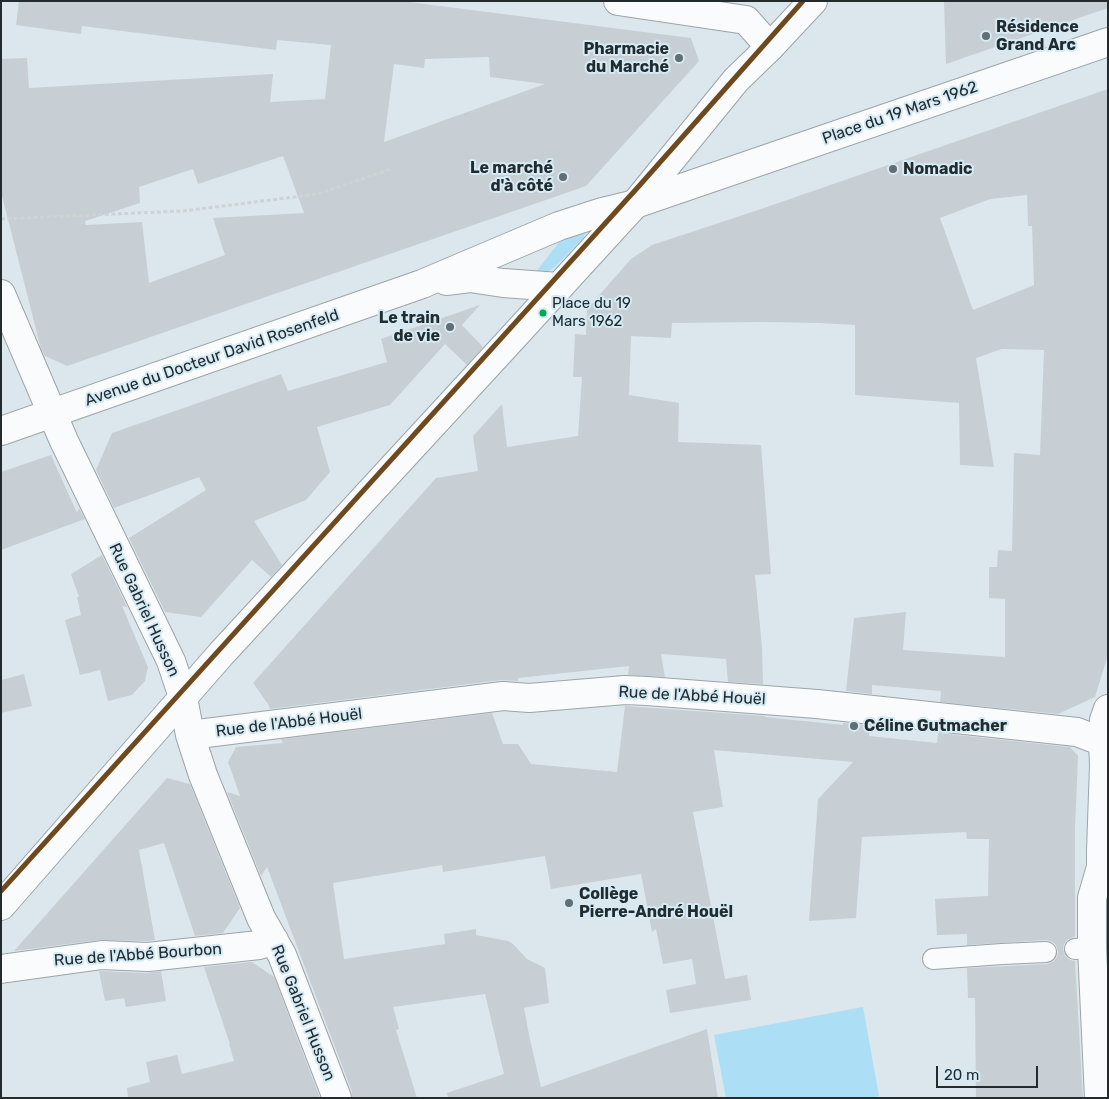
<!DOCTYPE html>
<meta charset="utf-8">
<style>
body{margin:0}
#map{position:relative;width:1109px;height:1099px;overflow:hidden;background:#dbe7ed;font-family:Rubik,sans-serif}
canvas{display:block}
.frame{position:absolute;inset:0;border:2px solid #232b2f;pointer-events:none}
.scale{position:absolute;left:936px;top:1066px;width:102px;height:22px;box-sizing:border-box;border:2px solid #232b2f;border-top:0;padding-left:6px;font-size:15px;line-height:18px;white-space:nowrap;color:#232b2f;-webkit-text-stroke:4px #d4eaf4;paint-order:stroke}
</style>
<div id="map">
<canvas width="1109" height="1099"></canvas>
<div class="frame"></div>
<div class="scale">20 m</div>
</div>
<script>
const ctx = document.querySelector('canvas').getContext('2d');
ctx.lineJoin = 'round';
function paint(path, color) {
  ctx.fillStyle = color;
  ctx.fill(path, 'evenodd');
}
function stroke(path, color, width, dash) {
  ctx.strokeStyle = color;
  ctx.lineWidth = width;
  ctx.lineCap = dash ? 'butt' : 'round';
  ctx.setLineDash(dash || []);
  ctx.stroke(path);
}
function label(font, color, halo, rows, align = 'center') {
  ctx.font = font + ' Rubik,sans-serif';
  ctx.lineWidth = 4;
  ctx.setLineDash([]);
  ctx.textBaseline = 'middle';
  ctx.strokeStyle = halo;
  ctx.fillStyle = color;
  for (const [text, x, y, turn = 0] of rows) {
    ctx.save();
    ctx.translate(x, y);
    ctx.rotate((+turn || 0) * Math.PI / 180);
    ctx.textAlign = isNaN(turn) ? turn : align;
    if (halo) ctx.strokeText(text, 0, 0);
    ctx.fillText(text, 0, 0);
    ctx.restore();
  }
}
paint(new Path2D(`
 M 582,231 L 585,232 L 584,237 L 556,266 L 549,271 L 535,273 L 564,236 Z
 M 863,1007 L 879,1096 L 872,1098 L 726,1098 L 714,1035 Z`), '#acdff5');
paint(new Path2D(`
 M 19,1 L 401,1 L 691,38 L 699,61 L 586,186 L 67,366 L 45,356 L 41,349 L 1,192 L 1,59 L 27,58 L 29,88 L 273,74 L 270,102 L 325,99 L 331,45 L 277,40 L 276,50 L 82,26 L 81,34 L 16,25 ZM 489,57 L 490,77 L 545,84 L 384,142 L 394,64 L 424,68 L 425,59 ZM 283,156 L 304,213 L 213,218 L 225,255 L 149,283 L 142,222 L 86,225 L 85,221 L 140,203 L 139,187 L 193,169 L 198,184 Z
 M 944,1 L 1108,1 L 1108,8 L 946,64 Z
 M 1108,89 L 1108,655 L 1095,697 L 1058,714 L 940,702 L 941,691 L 872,685 L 872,694 L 846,691 L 854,618 L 906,612 L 903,650 L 1005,657 L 1005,599 L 989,598 L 989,567 L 997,567 L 998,550 L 1012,551 L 1014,453 L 1040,455 L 1044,350 L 1002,349 L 976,358 L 994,467 L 960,465 L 959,403 L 855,395 L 855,325 L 819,323 L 763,322 L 672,323 L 671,338 L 631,336 L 629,395 L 679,403 L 678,442 L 761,445 L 771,574 L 755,575 L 762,647 L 763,684 L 728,682 L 726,659 L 661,654 L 665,677 L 628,675 L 629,666 L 518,678 L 518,681 L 501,680 L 270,709 L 268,704 L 253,683 L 436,478 L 478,471 L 473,436 L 502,404 L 507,447 L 578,436 L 582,377 L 573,377 L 575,334 L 586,335 L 587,309 L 631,259 L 652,245 L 758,210 ZM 1027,195 L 1028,226 L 1032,226 L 1034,285 L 973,310 L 940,218 L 990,199 Z
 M 480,305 L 462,325 L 483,347 L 467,365 L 445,344 L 390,405 L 317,427 L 330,472 L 306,500 L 254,521 L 282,565 L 271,577 L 252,560 L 201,617 L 165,612 L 129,538 L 206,490 L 199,477 L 114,508 L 96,470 L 112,433 L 281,374 L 288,391 L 387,362 L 381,339 Z
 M 51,455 L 77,513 L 79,508 L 85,519 L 1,550 L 1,472 Z
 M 102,555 L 127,607 L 122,606 L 148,667 L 145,681 L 132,695 L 108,701 L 100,670 L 80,675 L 65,620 L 81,615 L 77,597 L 79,597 L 71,574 Z
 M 24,674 L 32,706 L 1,713 L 1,680 Z
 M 625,706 L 765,716 L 765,717 L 843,725 L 843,723 L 870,725 L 869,736 L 937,743 L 938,733 L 1070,747 L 1078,756 L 1075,828 L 1075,937 L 1068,939 L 1064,944 L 1063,949 L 1065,956 L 1070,960 L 1075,961 L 1083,1098 L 976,1098 L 975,998 L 968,998 L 967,968 L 1047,964 L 1053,962 L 1057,957 L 1058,952 L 1056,945 L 1051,941 L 1046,940 L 967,945 L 967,934 L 937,935 L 935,899 L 988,896 L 989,839 L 967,839 L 966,832 L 862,837 L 856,918 L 809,921 L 818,799 L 853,762 L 714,750 L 723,807 L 693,812 L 725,979 L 747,975 L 751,1000 L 670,1013 L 666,990 L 696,984 L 692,959 L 663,964 L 656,929 L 652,932 L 641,874 L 551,889 L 545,856 L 443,872 L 442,865 L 333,883 L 344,959 L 445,944 L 444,934 L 476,929 L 476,935 L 508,941 L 513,944 L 527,959 L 545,968 L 549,1003 L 524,1008 L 529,1035 L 541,1087 L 707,1029 L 718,1098 L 448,1098 L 447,1093 L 504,1074 L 485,994 L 393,1007 L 399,1029 L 396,1030 L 417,1098 L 352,1098 L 352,1092 L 267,867 L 261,876 L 227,792 L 240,796 L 228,762 L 236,747 L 283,743 L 281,739 L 492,713 L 503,744 L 518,744 L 531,764 L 617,772 Z
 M 167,778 L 190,784 L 240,908 L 223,933 L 195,936 L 164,843 L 139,850 L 155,940 L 148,941 L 100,940 L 14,951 Z
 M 252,962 L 274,977 L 320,1098 L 128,1098 L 127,1088 L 150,1082 L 146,1062 L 177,1055 L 182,1074 L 234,1061 L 229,1044 L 230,1044 L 204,967 Z
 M 99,971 L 147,973 L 161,971 L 166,1001 L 126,1007 L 124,998 L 105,1001 Z`), '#c7cfd4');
const service = new Path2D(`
 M 1075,949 L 1092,948
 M 933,959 L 1002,954 L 1046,952`);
const pedestrian = new Path2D(`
 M 1103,742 L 1104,720 L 1108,709`);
const minor = new Path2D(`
 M 618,1 L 746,20 L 770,47
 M 446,281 L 470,278 L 503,283 L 559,287
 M 1,294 L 64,441 L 171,661 L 183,697 L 190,735 L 203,775 L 261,918 L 282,955 L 337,1098
 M 1,431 L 422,284 L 559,226 L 602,212 L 635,204 L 1108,42
 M 190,735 L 503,696 L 529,698 L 625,690 L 647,691 L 817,704 L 1077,732 L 1103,742 L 1104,765 L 1101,851 L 1101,867 L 1092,898 L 1092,948 L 1099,1098
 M 1,969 L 102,955 L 148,957 L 259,945 L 274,940`);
const tertiary = new Path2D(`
 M 1,906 L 221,654 L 505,346 L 635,204 L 736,80 L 770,47 L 813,1`);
stroke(service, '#9ca5a9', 22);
stroke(pedestrian, '#9ca5a9', 30);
stroke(minor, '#9ca5a9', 30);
stroke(tertiary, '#9ca5a9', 30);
stroke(new Path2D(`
 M 1,219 L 183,211 L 318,194 L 391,169`), '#cfd3d4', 3, [4, 2.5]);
stroke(service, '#fafbfc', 20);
stroke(pedestrian, '#fafbfc', 28);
stroke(minor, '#fafbfc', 28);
stroke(tertiary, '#fafbfc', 28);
stroke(new Path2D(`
 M 1,891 L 639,186 L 803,1`), '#6e491e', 5);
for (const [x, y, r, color] of [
 [986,36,5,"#636d72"],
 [679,58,5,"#636d72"],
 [893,169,5,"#636d72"],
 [563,177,5,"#636d72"],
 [543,313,4.5,"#00a651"],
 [450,327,5,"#636d72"],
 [854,726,5,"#636d72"],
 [569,903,5,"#636d72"]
]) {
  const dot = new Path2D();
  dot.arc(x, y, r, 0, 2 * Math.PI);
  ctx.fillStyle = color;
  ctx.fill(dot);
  stroke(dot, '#d4eaf4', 2);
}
label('15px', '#232b2f', '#d4eaf4', [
 ["Place du 19",552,304],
 ["Mars 1962",552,322]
], 'left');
label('bold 16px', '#232b2f', '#d4eaf4', [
 ["Résidence",996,27],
 ["Grand Arc",996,45],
 ["Pharmacie",669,49,"right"],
 ["du Marché",669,67,"right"],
 ["Le marché",553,168,"right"],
 ["d'à côté",553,186,"right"],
 ["Nomadic",903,169],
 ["Le train",440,318,"right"],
 ["de vie",440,336,"right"],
 ["Céline Gutmacher",864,726],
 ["Collège",579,894],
 ["Pierre-André Houël",579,912]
], 'left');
label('16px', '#232b2f', '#d4eaf4', [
 ["Place du 19 Mars 1962",900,113,-19],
 ["Avenue du Docteur David Rosenfeld",212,358,-19],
 ["Rue Gabriel Husson",144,610,65],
 ["Rue de l'Abbé Houël",692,696,3],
 ["Rue de l'Abbé Houël",289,723,-7],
 ["Rue de l'Abbé Bourbon",138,955,-4],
 ["Rue Gabriel Husson",303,1013,68]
]);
</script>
